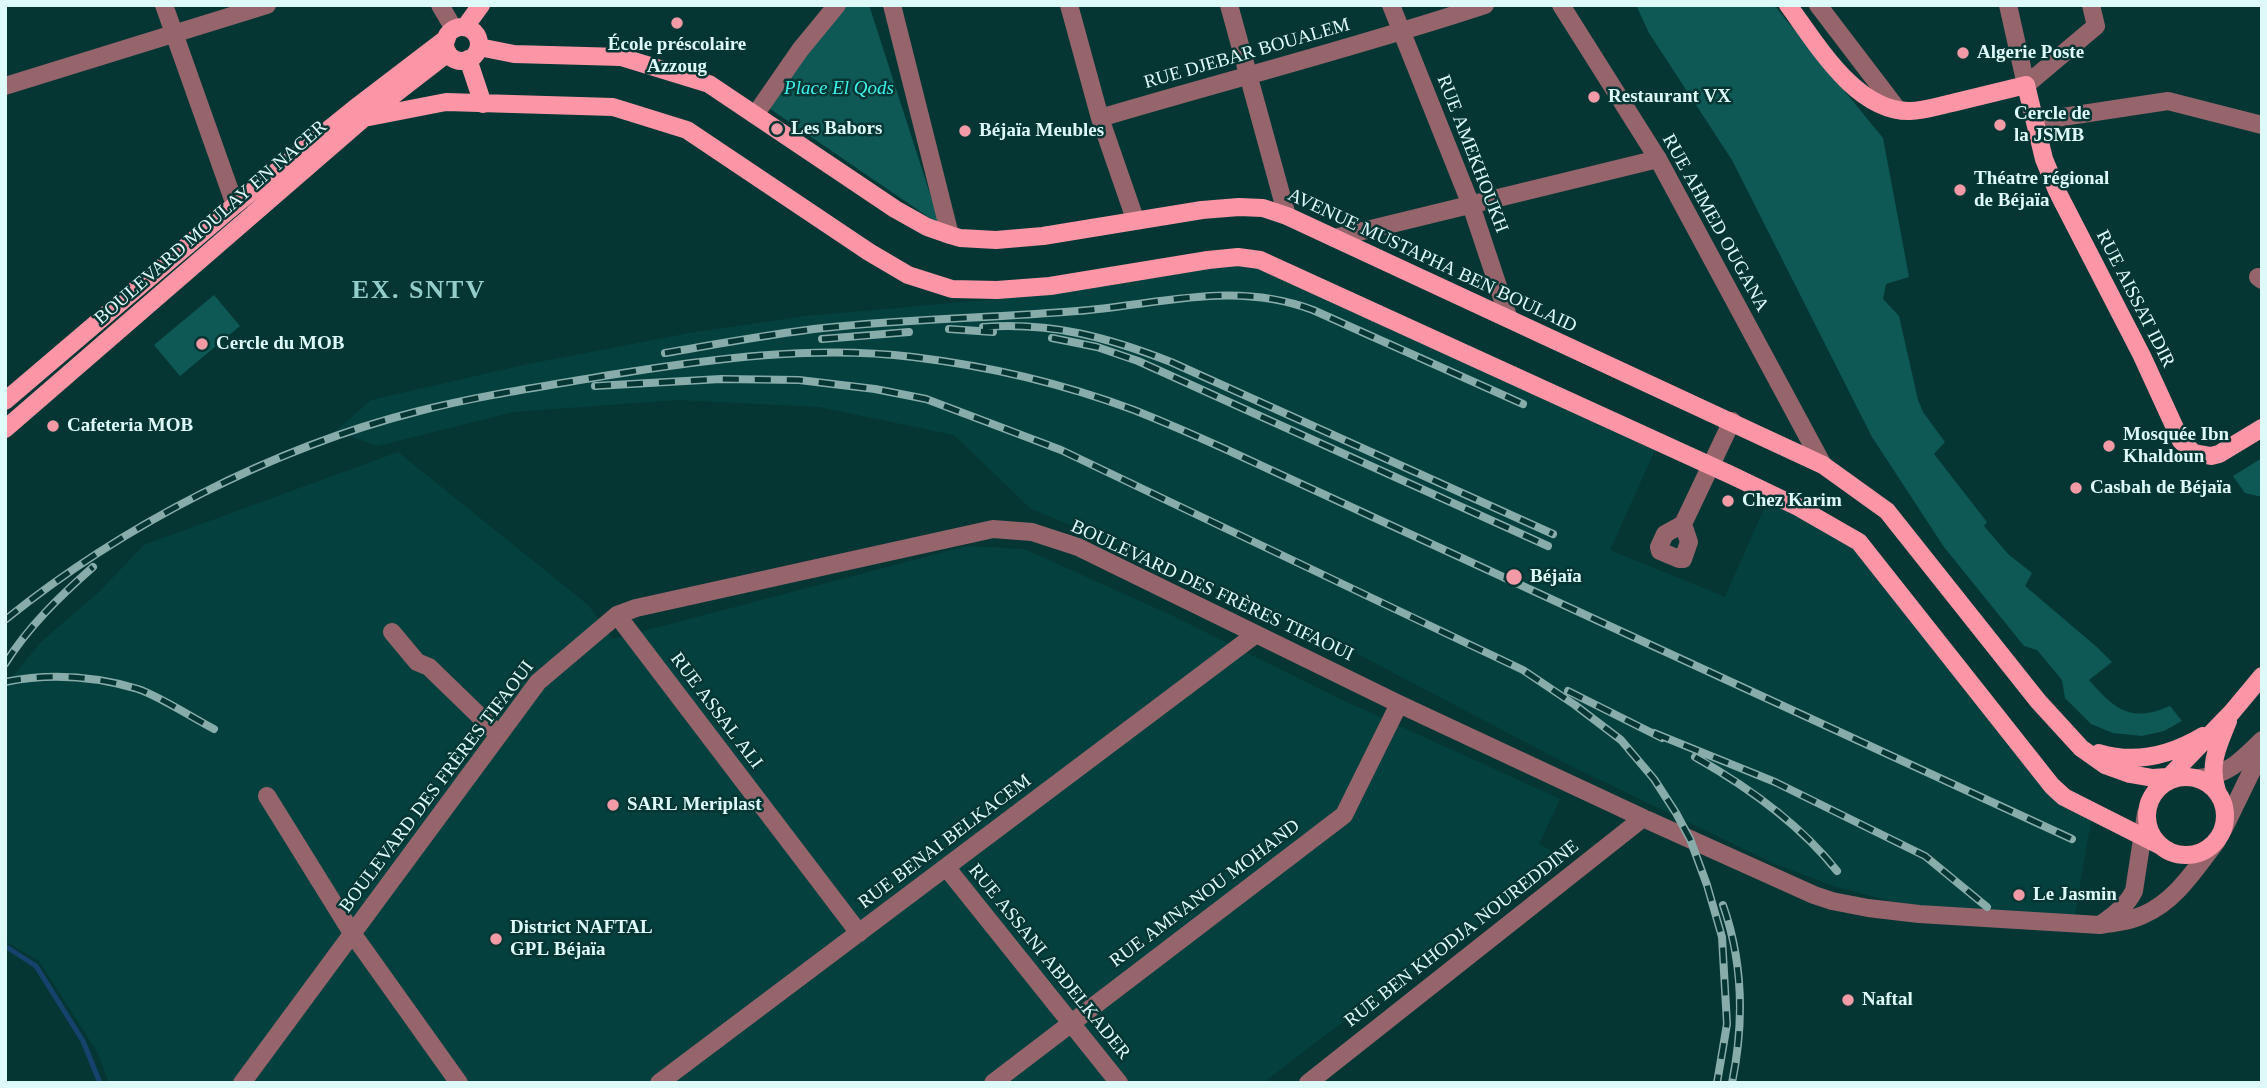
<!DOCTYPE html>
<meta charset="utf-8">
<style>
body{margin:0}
#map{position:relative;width:2267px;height:1088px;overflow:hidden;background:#063634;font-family:Georgia,serif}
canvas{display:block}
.frame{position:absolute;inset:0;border:7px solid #ddfaf8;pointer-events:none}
</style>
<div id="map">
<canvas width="2267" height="1088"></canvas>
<div class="frame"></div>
</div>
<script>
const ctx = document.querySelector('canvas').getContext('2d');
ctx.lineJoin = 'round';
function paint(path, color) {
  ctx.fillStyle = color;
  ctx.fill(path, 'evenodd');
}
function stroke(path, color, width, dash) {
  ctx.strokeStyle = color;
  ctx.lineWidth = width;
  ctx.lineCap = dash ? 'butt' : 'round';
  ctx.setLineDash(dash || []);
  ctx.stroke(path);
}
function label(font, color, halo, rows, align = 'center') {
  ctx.font = font + ' Georgia,serif';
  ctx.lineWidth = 5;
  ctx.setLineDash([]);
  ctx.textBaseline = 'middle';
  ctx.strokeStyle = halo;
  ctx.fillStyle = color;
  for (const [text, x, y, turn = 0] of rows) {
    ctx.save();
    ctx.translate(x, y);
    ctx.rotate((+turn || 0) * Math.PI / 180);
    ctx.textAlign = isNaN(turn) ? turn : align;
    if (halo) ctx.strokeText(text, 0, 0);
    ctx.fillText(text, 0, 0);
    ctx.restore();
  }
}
paint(new Path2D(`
 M 1238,265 L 1258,267 L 1655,450 L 1610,550 L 1725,597 L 1767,502 L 1794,514 L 1853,548 L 2077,813 L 2091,821 L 2074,920 L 1981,916 L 1890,901 L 1837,887 L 1775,864 L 1567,764 L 1350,650 L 1177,570 L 1030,508 L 954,435 L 819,407 L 678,400 L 513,412 L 377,446 L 336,431 L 371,400 L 528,364 L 690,333 L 806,316 L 997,299 L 1209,268 Z
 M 398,452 L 588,605 L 613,639 L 967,546 L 1024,549 L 1171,615 L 1338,698 L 1560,799 L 1539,844 L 1552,851 L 1537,883 L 1324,1036 L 1263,1083 L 109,1083 L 98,1053 L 39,961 L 5,941 L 5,686 L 41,642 L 100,591 L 144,545 Z`), '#04413e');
paint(new Path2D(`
 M 841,5 L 869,5 L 940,225 L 757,100 Z
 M 1636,5 L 1774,5 L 1883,138 L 1909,277 L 1886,284 L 1883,299 L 1899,316 L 1918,400 L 1923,412 L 1945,442 L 1934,454 L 1987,522 L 1984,526 L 2008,554 L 2032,573 L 2025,586 L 2098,648 L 2112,662 L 2089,680 C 2115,710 2131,723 2170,706 L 2182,721 L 2164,731 L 2142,736 L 2113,733 L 2091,724 L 2065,698 L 2062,680 L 2037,650 L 2024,646 L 1944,547 L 1872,437 L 1732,160 L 1649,33 Z
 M 214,295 L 240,326 L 180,376 L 154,345 Z
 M 2262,458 L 2262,497 L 2245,493 L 2233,476 Z`), '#0e5955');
stroke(new Path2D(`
 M 5,946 L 36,966 L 83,1041 L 100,1083`), '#16436e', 5);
stroke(new Path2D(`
 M 164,5 L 235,205
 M 440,5 L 454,29
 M 892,5 L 950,235
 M 1069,5 L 1100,118 L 1135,219
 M 1229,5 L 1287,216
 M 1391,5 L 1471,205 L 1509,319
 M 1561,5 L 1658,159 L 1823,465
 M 1818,5 L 1898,110
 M 2008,5 L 2026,85 L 2096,26 L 2091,5
 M 5,86 L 267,5
 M 755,115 L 800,50 L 837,5
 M 1100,118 C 1228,80 1358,47 1485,5
 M 2036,121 L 2168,101 L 2262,125
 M 1334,238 L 1658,159
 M 2258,277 L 2262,280
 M 1683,524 L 1732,421
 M 1683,524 L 1689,542 L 1683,559 L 1679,559 L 1660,551 L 1659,547 L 1665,534 Z
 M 617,615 L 859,933
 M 392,632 L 417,662 L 429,667 L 499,735
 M 2198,778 C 2227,776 2242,760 2262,740
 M 267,796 L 352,933 L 459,1083
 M 2223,830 L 2262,750
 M 946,867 L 1119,1083
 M 2103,923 C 2116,914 2127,905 2134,891 L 2146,813
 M 242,1083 L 538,682 L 617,615 L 636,608 L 993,529 L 1032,532 L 1078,547 L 1399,704 L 1643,818 L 1814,895 L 1832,901 L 1868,908 L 1919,914 L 2100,925 C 2115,923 2130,921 2143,915 C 2176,901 2196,868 2217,841
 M 659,1083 L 1256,634
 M 993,1083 L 1344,815 L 1399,704
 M 1308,1083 L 1643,818`), '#96646b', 18);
stroke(new Path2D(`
 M 1788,5 C 1817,44 1856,112 1910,111 C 1924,111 1938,106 1952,103 C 1977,97 2001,91 2026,85 L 2044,159 L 2058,193 L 2142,356 L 2181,441 L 2194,453 L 2211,456 L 2219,454 L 2262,428
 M 465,27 L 481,5
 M445 44a17 17 0 1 1 34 0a17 17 0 1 1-34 0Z
 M 479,47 L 514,54 L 621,57 L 709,84 L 895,209 L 927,227 L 950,235 L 960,238 L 996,240 L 1043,236 L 1202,210 L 1239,207 L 1263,208 L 1287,216 L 1823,465 L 1887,511 L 2038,701 L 2081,748 L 2105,765 L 2130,774 L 2153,778 L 2180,776
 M 468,59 L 483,104
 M 364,118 L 446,102 L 613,107 L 687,130 L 869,252 L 908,275 L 952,289 L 997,290 L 1050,286 L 1208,260 L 1238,257 L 1260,260 L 1731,475 L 1798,507 L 1859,542 L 2052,786 L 2064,797 L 2161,846
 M 5,401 L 235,205 L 354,109 L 447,38
 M 5,429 L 364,118 L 448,53
 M 2099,753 C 2135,764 2171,755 2203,736
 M2147 816a39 39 0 1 1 78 0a39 39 0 1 1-78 0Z
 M 2167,779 L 2232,712 L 2262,676
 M 2217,791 C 2208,765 2218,746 2228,721`), '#fc96a6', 18);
const rail = new Path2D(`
 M 983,327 C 1052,322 1107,337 1171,362 L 1553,534
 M 949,329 L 993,332
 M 1052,338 L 1097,347 L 1138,361 L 1548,546
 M 822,339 L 909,332
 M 665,353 C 718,344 770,334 823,328 C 907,319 993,318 1077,311 C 1158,305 1233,280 1313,310 L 1523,404
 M 595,386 L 721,379 L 799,380 L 875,389 L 926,399 L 1061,450 L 1523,670 L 1575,705 L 1621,740 L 1654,779 L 1676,813 L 1690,839 L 1707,885 L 1722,937 L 1727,1024 L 1717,1083
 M 5,620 C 123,525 272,448 419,411 C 482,395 546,386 610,375 C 709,359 813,345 913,357 C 988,366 1064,384 1134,410 C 1164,422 1194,435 1223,448 L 2072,839
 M 5,664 C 28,627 60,596 93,567
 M 5,682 C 50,673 94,676 138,689 C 161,697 191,717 214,729
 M 1568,691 L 1662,738
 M 1654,733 L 1775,782 L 1925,856 L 1987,907
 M 1695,757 C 1748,787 1799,823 1837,871
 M 1723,905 C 1743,962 1744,1024 1732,1083`);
stroke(rail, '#87acaa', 8);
stroke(rail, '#063634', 5, [16]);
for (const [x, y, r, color] of [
 [677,23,7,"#f39aa7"],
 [1963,53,7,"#f39aa7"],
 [1594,97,7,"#f39aa7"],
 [2000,125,7,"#f39aa7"],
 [777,129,7,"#f39aa7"],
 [965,131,7,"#f39aa7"],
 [1960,190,7,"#f39aa7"],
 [202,344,7,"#f39aa7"],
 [53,426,7,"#f39aa7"],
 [2109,446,7,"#f39aa7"],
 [2076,488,7,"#f39aa7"],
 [1728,501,7,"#f39aa7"],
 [1514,577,9,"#f39aa7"],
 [613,805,7,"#f39aa7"],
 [2019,895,7,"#f39aa7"],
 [496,939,7,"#f39aa7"],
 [1848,1000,7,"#f39aa7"]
]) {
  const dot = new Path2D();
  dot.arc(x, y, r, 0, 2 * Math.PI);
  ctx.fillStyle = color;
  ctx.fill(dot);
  stroke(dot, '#063634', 2.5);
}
label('bold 19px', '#ddfaf8', '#063634', [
 ["École préscolaire",677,45,"center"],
 ["Azzoug",677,67,"center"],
 ["Algerie Poste",1977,53],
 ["Restaurant VX",1608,97],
 ["Cercle de",2014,114],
 ["la JSMB",2014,136],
 ["Les Babors",791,129],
 ["Béjaïa Meubles",979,131],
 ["Théatre régional",1974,179],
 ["de Béjaïa",1974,201],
 ["Cercle du MOB",216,344],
 ["Cafeteria MOB",67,426],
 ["Mosquée Ibn",2123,435],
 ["Khaldoun",2123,457],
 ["Casbah de Béjaïa",2090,488],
 ["Chez Karim",1742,501],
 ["Béjaïa",1530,577],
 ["SARL Meriplast",627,805],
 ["Le Jasmin",2033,895],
 ["District NAFTAL",510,928],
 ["GPL Béjaïa",510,950],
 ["Naftal",1862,1000]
], 'left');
label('19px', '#ddfaf8', '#063634', [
 ["RUE DJEBAR BOUALEM",1247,54,-16],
 ["RUE AMEKHOUKH",1472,154,69],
 ["BOULEVARD MOULAY EN NACER",211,223,-41],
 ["RUE AHMED OUGANA",1715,223,61],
 ["AVENUE MUSTAPHA BEN BOULAID",1432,261,25],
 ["RUE AISSAT IDIR",2135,299,63],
 ["BOULEVARD DES FRÈRES TIFAOUI",1212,591,25],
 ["RUE ASSAL ALI",716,711,53],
 ["BOULEVARD DES FRÈRES TIFAOUI",437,787,-53],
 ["RUE BENAI BELKACEM",945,842,-37],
 ["RUE AMNANOU MOHAND",1205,894,-37],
 ["RUE BEN KHODJA NOUREDDINE",1462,934,-38],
 ["RUE ASSANI ABDELKADER",1049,962,51]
]);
label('italic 19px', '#3df3eb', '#063634', [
 ["Place El Qods",839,89]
]);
ctx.letterSpacing = '2px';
label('bold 26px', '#93ceca', '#063634', [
 ["EX. SNTV",419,291]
]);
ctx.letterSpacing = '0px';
</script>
